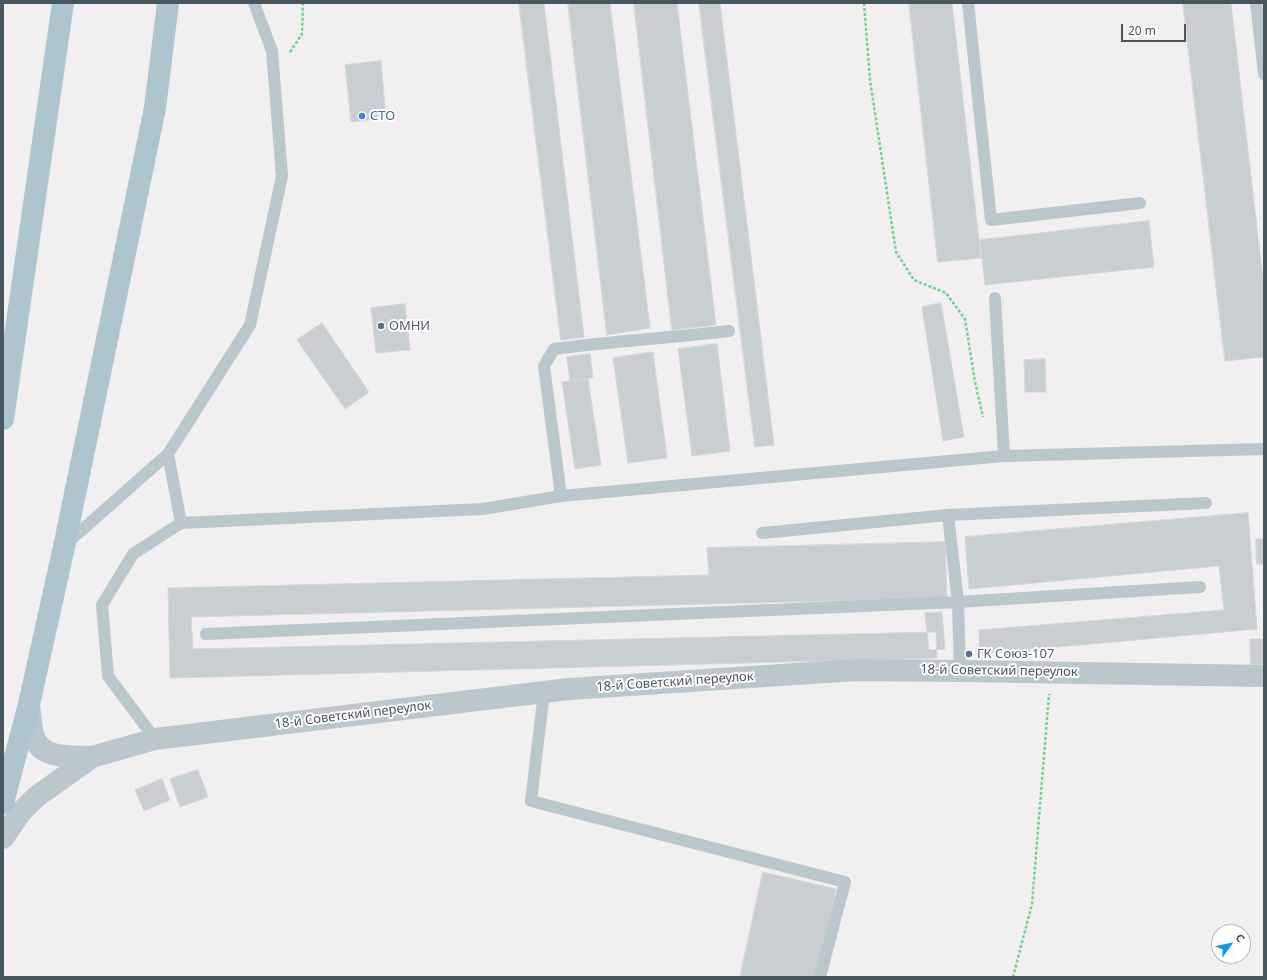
<!DOCTYPE html>
<meta charset="utf-8">
<style>
body{margin:0}
#map{position:relative;width:1267px;height:980px;overflow:hidden;background:#f2eff0;font-family:"Noto Sans",sans-serif}
canvas{display:block}
.frame{position:absolute;inset:0;border:4px solid #47575d;pointer-events:none}
.north{position:absolute;left:1211px;top:924px;width:40px;height:40px;box-sizing:border-box;background:#fff;border:1px solid #b5bcbe;border-radius:50%;rotate:57deg;font-size:11px;font-weight:700;line-height:16px;text-align:center;color:#47575d}
.north::after{content:'';display:block;margin:auto;width:14px;height:18px;background:#1497e7;clip-path:polygon(50% 0,100% 100%,50% 72%,0 100%)}
.scale{position:absolute;left:1121px;top:24px;width:65px;height:18px;box-sizing:border-box;border:2px solid #47575d;border-top:0;padding-left:5px;font-size:12px;line-height:14px;white-space:nowrap;color:#47575d;-webkit-text-stroke:3px #fff;paint-order:stroke}
</style>
<div id="map">
<canvas width="1267" height="980"></canvas>
<div class="frame"></div>
<div class="north">С</div>
<div class="scale">20 m</div>
</div>
<script>
const ctx = document.querySelector('canvas').getContext('2d');
ctx.lineJoin = 'round';
function paint(path, color) {
  ctx.fillStyle = color;
  ctx.fill(path, 'evenodd');
}
function stroke(path, color, width, dash) {
  ctx.strokeStyle = color;
  ctx.lineWidth = width;
  ctx.lineCap = dash ? 'butt' : 'round';
  ctx.setLineDash(dash || []);
  ctx.stroke(path);
}
function label(font, color, halo, rows, align = 'center') {
  ctx.font = font + ' "Noto Sans",sans-serif';
  ctx.lineWidth = 4;
  ctx.setLineDash([]);
  ctx.textBaseline = 'middle';
  ctx.strokeStyle = halo;
  ctx.fillStyle = color;
  for (const [text, x, y, turn = 0] of rows) {
    ctx.save();
    ctx.translate(x, y);
    ctx.rotate((+turn || 0) * Math.PI / 180);
    ctx.textAlign = isNaN(turn) ? turn : align;
    if (halo) ctx.strokeText(text, 0, 0);
    ctx.fillText(text, 0, 0);
    ctx.restore();
  }
}
const building = new Path2D(`
 M 519,3 L 544,3 L 584,337 L 561,340 Z
 M 568,3 L 610,3 L 650,328 L 607,335 Z
 M 634,3 L 677,3 L 716,325 L 672,330 Z
 M 699,3 L 720,3 L 774,445 L 755,447 Z
 M 909,3 L 952,3 L 981,258 L 938,262 Z
 M 1183,3 L 1231,3 L 1264,289 L 1264,357 L 1225,361 Z
 M 381,61 L 386,118 L 351,122 L 345,65 Z
 M 1149,221 L 1154,267 L 985,285 L 980,240 Z
 M 941,303 L 964,437 L 943,441 L 922,307 Z
 M 405,304 L 410,350 L 376,353 L 371,308 Z
 M 322,323 L 369,392 L 345,409 L 297,340 Z
 M 717,344 L 730,451 L 692,456 L 678,349 Z
 M 653,352 L 667,458 L 628,463 L 613,358 Z
 M 590,354 L 593,378 L 570,381 L 567,357 Z
 M 1045,359 L 1046,392 L 1025,392 L 1024,360 Z
 M 588,379 L 601,465 L 575,469 L 562,382 Z
 M 1248,513 L 1257,629 L 980,654 L 979,630 L 1224,610 L 1219,566 L 969,589 L 965,537 Z
 M 1256,539 L 1264,539 L 1264,564 L 1257,564 Z
 M 945,542 L 947,598 L 191,617 L 193,649 L 936,632 L 937,658 L 170,678 L 168,588 L 709,575 L 707,548 Z
 M 942,612 L 945,649 L 929,650 L 925,613 Z
 M 1250,639 L 1264,639 L 1264,664 L 1251,665 Z
 M 198,770 L 208,797 L 180,807 L 170,779 Z
 M 162,779 L 170,800 L 144,811 L 135,790 Z
 M 763,872 L 836,889 L 816,977 L 740,977 Z`);
paint(building, '#c9ced2');
stroke(building, '#d3d7db', 1);
stroke(new Path2D(`
 M 864,3 L 870,80 L 896,252 L 914,280 L 946,293 L 965,319 L 975,382 L 983,417
 M 290,52 L 302,34 L 303,3
 M 1013,977 L 1032,904 L 1049,694`), '#74d091', 2.5, [3, 2]);
stroke(new Path2D(`
 M 968,3 L 991,220 L 1140,203
 M 1256,3 L 1264,74
 M 995,298 L 1004,456
 M 168,454 L 181,523
 M 561,496 L 1004,456 L 1264,449
 M 948,515 L 958,602 L 960,671
 M 762,533 L 948,515 L 1206,503
 M 66,544 L 168,454 L 250,325 L 282,176 L 272,51 L 254,3
 M 206,634 L 958,602 L 1200,587
 M 544,692 L 531,801 L 845,882 L 820,977
 M 155,739 L 108,676 L 102,605 L 133,554 L 181,523 L 483,509 L 561,496 L 544,366 L 554,349 C 612,341 671,338 729,331`), '#bac7cd', 12);
stroke(new Path2D(`
 M 29,704 C 30,713 31,729 34,738 C 43,760 73,756 92,757
 M 3,838 L 21,812 L 36,797 L 92,757 L 155,739 L 569,689 L 857,670 L 960,671 L 1264,676`), '#bac7cd', 22);
stroke(new Path2D(`
 M 3,419 L 63,3
 M 3,803 L 29,704 L 64,547 L 155,108 L 168,3`), '#aec5cf', 22);
for (const [x, y, r, color] of [
 [362,116,4,"#3f7fe0"],
 [381,326,4,"#5c6f8a"],
 [969,654,4,"#5c6f8a"]
]) {
  const dot = new Path2D();
  dot.arc(x, y, r, 0, 2 * Math.PI);
  ctx.fillStyle = color;
  ctx.fill(dot);
  stroke(dot, '#fff', 1.5);
}
label('13px', '#366cbe', '#fff', [
 ["СТО",370,116]
], 'left');
label('13px', '#4e5e75', '#fff', [
 ["ОМНИ",389,326],
 ["ГК Союз-107",977,654]
], 'left');
label('13px', '#47575d', '#fff', [
 ["18-й Советский переулок",999,671,1],
 ["18-й Советский переулок",675,682,-4],
 ["18-й Советский переулок",353,715,-7]
]);
</script>
